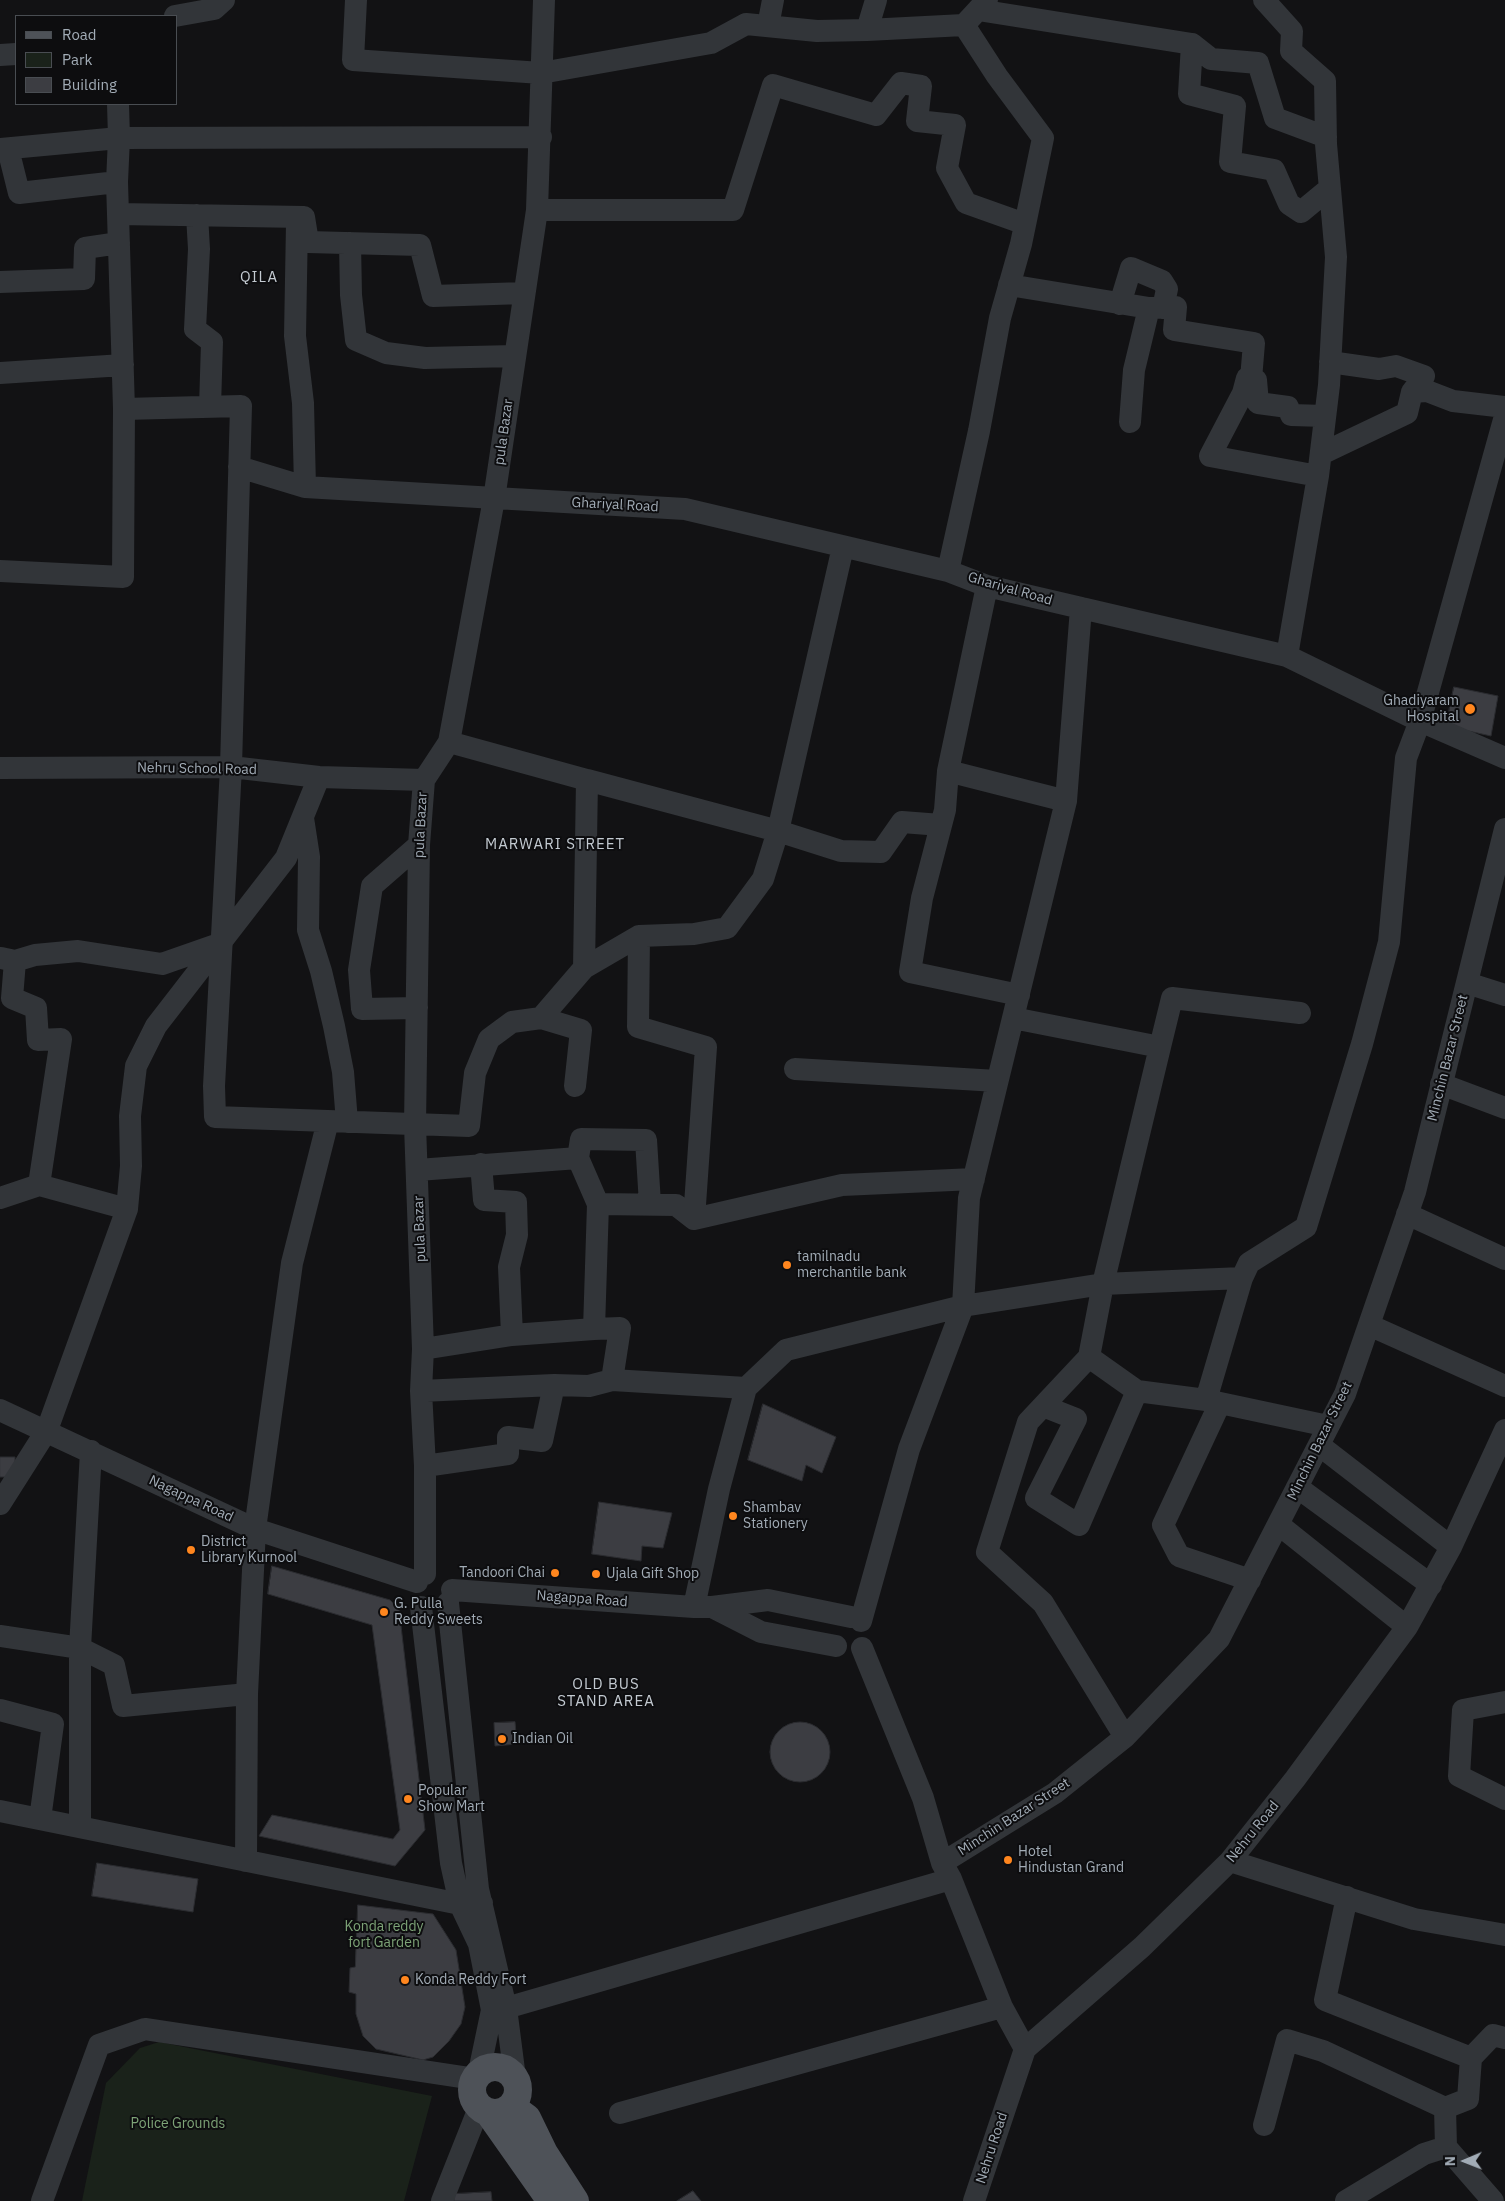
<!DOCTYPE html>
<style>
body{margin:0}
#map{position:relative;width:1505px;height:2201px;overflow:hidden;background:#121214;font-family:"IBM Plex Sans",sans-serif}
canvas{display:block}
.legend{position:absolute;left:15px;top:15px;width:162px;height:90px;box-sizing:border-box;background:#0d0d0f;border:1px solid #494d52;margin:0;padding:6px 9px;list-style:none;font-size:15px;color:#a2acb6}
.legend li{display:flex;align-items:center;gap:10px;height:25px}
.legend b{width:25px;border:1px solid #494d52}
.north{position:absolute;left:1440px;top:2136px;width:50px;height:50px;-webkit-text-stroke:4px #0d0d0f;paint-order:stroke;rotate:269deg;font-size:14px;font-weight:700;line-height:20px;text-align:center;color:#a2acb6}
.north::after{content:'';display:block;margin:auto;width:18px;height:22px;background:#a2acb6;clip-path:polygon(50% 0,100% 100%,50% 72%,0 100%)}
</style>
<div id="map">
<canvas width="1505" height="2201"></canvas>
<ul class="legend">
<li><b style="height:6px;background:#4e5258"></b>Road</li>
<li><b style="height:14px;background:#1a221a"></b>Park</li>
<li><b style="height:14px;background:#3c3d42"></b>Building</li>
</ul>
<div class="north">N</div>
</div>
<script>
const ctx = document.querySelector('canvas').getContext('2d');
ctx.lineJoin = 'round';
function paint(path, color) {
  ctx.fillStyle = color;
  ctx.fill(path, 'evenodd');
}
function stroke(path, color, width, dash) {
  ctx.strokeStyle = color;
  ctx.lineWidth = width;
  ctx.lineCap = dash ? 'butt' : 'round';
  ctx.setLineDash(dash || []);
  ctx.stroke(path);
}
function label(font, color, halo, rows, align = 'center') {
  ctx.font = font + ' "IBM Plex Sans",sans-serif';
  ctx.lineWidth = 4;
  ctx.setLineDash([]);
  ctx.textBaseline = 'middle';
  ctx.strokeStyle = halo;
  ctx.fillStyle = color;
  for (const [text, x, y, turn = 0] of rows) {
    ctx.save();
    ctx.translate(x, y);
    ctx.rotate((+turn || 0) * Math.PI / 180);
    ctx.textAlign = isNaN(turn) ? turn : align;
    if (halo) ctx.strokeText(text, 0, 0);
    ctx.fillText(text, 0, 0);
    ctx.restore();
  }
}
paint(new Path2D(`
 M 159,2042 L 432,2096 L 404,2201 L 82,2201 L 106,2083 L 140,2048 Z`), '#1a221a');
const building = new Path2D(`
 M 1454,687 L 1498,696 L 1491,736 L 1446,726 Z
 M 763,1404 L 836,1437 L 822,1473 L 806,1465 L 802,1481 L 748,1460 Z
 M 0,1457 L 15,1457 L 15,1477 L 0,1477 Z
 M 599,1502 L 672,1513 L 663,1548 L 642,1546 L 641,1561 L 592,1554 Z
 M 272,1566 L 390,1600 L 399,1609 L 425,1830 L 395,1866 L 259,1836 L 272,1815 L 393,1839 L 400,1830 L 372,1625 L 268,1594 Z
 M770 1752a30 30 0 1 1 60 0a30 30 0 1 1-60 0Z
 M 515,1722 L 517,1744 L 495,1746 L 494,1723 Z
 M 97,1863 L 198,1879 L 193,1912 L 92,1896 Z
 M 358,1905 L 433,1914 L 456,1950 L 465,2007 L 461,2024 L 449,2041 L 433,2057 L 423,2060 L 376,2049 L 363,2036 L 356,2014 L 356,1994 L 349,1992 L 350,1968 L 355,1967 Z
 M 693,2191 L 701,2201 L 677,2201 Z
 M 491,2192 L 492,2201 L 454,2201 L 454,2194 Z`);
paint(building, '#3c3d42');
stroke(building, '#2b2c30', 1);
stroke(new Path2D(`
 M 356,0 L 353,60 L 541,73 L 711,43 L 746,24 L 817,31 L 867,30 L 876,0
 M 1264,0 L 1292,31 L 1291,51 L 1325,81 L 1326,144 L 1336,257 L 1329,385 L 1318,476 L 1287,656
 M 978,10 L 1192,44 L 1211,59 L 1258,63 L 1275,118 L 1326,137
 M 175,16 L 214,9 L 224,0
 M 768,26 L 773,0
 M 867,30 L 964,25
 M 1192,44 L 1189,94 L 1235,106 L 1230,162 L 1274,170 L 1289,204 L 1301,212 L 1330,188
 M 0,55 L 16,54
 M 0,149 L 119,138 L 541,137
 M 8,149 L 19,193 L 117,182
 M 537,210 L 733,210 L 773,85 L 876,115 L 901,83 L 921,86 L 917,121 L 955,125 L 947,168 L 966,203 L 1025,224
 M 118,214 L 304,217 L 308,242 L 420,245 L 433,296 L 524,293
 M 197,215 L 199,249 L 195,329 L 212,342 L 210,407
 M 297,223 L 295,336 L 303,403 L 305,487
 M 350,243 L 351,295 L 356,340 L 386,353 L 425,358 L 515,356
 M 0,282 L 84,279 L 85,248 L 119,243
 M 1009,285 L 1149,308
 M 1120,304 L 1131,268 L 1162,281 L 1167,289 L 1163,308
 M 1330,362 L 1379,369 L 1396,366 L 1424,376 L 1412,392
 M 0,373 L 123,365
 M 124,409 L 241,406 L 231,767 L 214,1086 L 215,1117 L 469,1126 L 475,1073 L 489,1039 L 512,1022 L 541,1018 L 584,968 L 639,936 L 694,934 L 727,928 L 763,879 L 778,831 L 841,851 L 881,852 L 902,822 L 941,825
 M 1130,422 L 1134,370 L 1149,308 L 1176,307 L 1174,330 L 1254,343 L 1251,379
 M 1321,454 L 1407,413 L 1412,392 L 1427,391 L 1453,401 L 1505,407
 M 239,467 L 305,487 L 685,509 L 948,571 L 987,586 L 1287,656 L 1420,721 L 1505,758
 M 1318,476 L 1210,456 L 1243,393 L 1247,378 L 1256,380 L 1258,403 L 1288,407 L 1291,415 L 1325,416
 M 0,571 L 123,577 L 124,409 L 117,182 L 119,138 L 118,104
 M 948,571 L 979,431 L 1000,318 L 1021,244 L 1043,138 L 997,76 L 964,25 L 987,0
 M 987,586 L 948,771 L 945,810 L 922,898 L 910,972 L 1019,995
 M 449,742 L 587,780 L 584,968
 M 0,768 L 231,767 L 319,777 L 424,780
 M 948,771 L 1066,801
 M 587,780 L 778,831 L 843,547
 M 303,818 L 309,857 L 308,930 L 321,971 L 334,1026 L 343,1072 L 347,1122
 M 639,936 L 638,1027 L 706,1047 L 694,1219 L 842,1185 L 974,1179
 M 1,958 L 15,961 L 35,955 L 78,951 L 162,964 L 222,943
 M 15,961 L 12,998 L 36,1008 L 38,1040 L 61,1039 L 39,1185
 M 1467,983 L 1505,995
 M 417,1008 L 362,1009 L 359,970 L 372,886 L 419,845
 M 541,1018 L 581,1030 L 575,1086
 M 1013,1018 L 1160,1047 L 1103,1284 L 1089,1357
 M 1160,1047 L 1172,998 L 1300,1013
 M 795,1069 L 997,1081
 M 1441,1084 L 1505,1108
 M 578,1158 L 581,1139 L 646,1140 L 650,1204
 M 481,1164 L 484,1200 L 516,1202 L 517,1235 L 509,1267 L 512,1335
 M 418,1170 L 578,1158 L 598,1204 L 676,1205 L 694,1219
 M 0,1198 L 39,1185 L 127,1209 L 47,1430 L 0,1504
 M 127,1209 L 131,1166 L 130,1116 L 136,1066 L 156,1026 L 286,858 L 319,777
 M 1407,1214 L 1505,1259
 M 1369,1325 L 1505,1386
 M 423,1349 L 512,1335 L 594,1329 L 598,1204
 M 612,1380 L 746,1388
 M 421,1391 L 554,1385
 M 1206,1400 L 1242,1278 L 1249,1263 L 1306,1227 L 1362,1044 L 1389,942 L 1406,758 L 1420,721 L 1505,416
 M 1220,1403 L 1163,1525 L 1179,1556 L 1250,1580
 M 1043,1406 L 1076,1419 L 1036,1498 L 1079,1525 L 1137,1391
 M 0,1410 L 255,1529 L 417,1582
 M 1319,1445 L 1451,1547
 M 425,1466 L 508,1454 L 508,1437 L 542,1441 L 554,1385 L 589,1386 L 612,1380 L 620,1328 L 594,1329
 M 1297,1487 L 1431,1585
 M 1278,1524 L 1407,1627
 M 425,1574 L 425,1466 L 421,1391 L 423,1349 L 415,1125 L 419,845 L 424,780 L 449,742 L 494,499 L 537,210 L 544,0
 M 452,1590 L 694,1607 L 712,1607 L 768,1600 L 851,1617
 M 448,1603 L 478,1889 L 506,2008 L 515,2078
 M 421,1607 L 451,1863 L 460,1904 L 479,1944 L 492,2010 L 479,2072
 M 694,1607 L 719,1489 L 746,1388 L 786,1350 L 963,1306 L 1103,1284 L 1242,1278
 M 712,1607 L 761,1632 L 836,1646
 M 861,1621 L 909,1449 L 963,1306 L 969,1198 L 1066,801 L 1081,608
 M 0,1636 L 80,1648 L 114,1665 L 123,1706 L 247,1694 L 246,1861
 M 862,1648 L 923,1798 L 942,1863 L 951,1879 L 1002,2007 L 1025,2049
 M 247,1694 L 255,1529 L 292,1263 L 328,1121
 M 1505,1702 L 1463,1710 L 1459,1776 L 1505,1799
 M 0,1710 L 53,1724 L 40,1819
 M 1125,1737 L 1043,1603 L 987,1552 L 1028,1422 L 1089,1357 L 1137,1391 L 1206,1400 L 1328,1426
 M 0,1811 L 460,1904 L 482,1903
 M 80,1827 L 80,1648 L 91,1451
 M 1230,1861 L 1414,1919 L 1505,1935
 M 942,1863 L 1055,1793 L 1125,1737 L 1219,1639 L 1345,1394 L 1415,1192 L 1505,829
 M 1347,1897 L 1325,2000 L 1471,2058
 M 506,2008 L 951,1879
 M 620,2113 L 1002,2007
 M 1264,2125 L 1287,2040 L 1323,2051 L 1445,2108
 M 1446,2147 L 1445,2108 L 1468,2099 L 1471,2058 L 1493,2035 L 1505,2038
 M 42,2201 L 99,2045 L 145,2029 L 475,2079
 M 442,2201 L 479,2108
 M 974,2201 L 1025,2049 L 1142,1947 L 1230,1861 L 1295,1779 L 1407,1627 L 1451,1547 L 1505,1430
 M 1346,2201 L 1424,2154 L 1446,2147 L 1493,2201`), '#323539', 22);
stroke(new Path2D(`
 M472 2090a23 23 0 1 1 46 0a23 23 0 1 1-46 0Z
 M 512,2107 L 527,2118 L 544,2153 L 575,2201
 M 489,2113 L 551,2201`), '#4e5258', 28);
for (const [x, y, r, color] of [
 [1470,709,6,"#ff861e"],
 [787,1265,5,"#ff861e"],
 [733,1516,5,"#ff861e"],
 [191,1550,5,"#ff861e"],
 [555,1573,5,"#ff861e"],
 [596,1574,5,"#ff861e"],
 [384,1612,5,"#ff861e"],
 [502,1739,5,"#ff861e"],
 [408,1799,5,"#ff861e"],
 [1008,1860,5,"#ff861e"],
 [405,1980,5,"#ff861e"]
]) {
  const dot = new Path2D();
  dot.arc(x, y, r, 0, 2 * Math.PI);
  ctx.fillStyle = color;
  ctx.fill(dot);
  stroke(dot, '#0d0d0f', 2);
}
label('14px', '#a2acb6', '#0d0d0f', [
 ["pula Bazar",504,432,-82],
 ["Ghariyal Road",615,505,3],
 ["Ghariyal Road",1010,589,16],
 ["Nehru School Road",197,769,1],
 ["pula Bazar",421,825,-87],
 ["Minchin Bazar Street",1448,1058,-76],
 ["pula Bazar",420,1229,-92],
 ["Minchin Bazar Street",1320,1441,-64],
 ["Nagappa Road",191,1499,25],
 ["Nagappa Road",582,1599,4],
 ["Minchin Bazar Street",1014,1817,-33],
 ["Nehru Road",1253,1832,-51],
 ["Nehru Road",992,2148,-72]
]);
label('14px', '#a2acb6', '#0d0d0f', [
 ["Ghadiyaram",1459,701,"right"],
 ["Hospital",1459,717,"right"],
 ["tamilnadu",797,1257],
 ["merchantile bank",797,1273],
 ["Shambav",743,1508],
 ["Stationery",743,1524],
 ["District",201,1542],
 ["Library Kurnool",201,1558],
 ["Tandoori Chai",545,1573,"right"],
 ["Ujala Gift Shop",606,1574],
 ["G. Pulla",394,1604],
 ["Reddy Sweets",394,1620],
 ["Indian Oil",512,1739],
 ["Popular",418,1791],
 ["Show Mart",418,1807],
 ["Hotel",1018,1852],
 ["Hindustan Grand",1018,1868],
 ["Konda Reddy Fort",415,1980]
], 'left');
label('14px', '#7da377', '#0d0d0f', [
 ["Konda reddy",384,1927],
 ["fort Garden",384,1943],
 ["Police Grounds",178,2124]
]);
ctx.letterSpacing = '1px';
label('15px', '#c3cad1', '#0d0d0f', [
 ["QILA",259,278],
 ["MARWARI STREET",555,845],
 ["OLD BUS",606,1685],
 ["STAND AREA",606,1702]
]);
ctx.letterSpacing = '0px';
</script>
